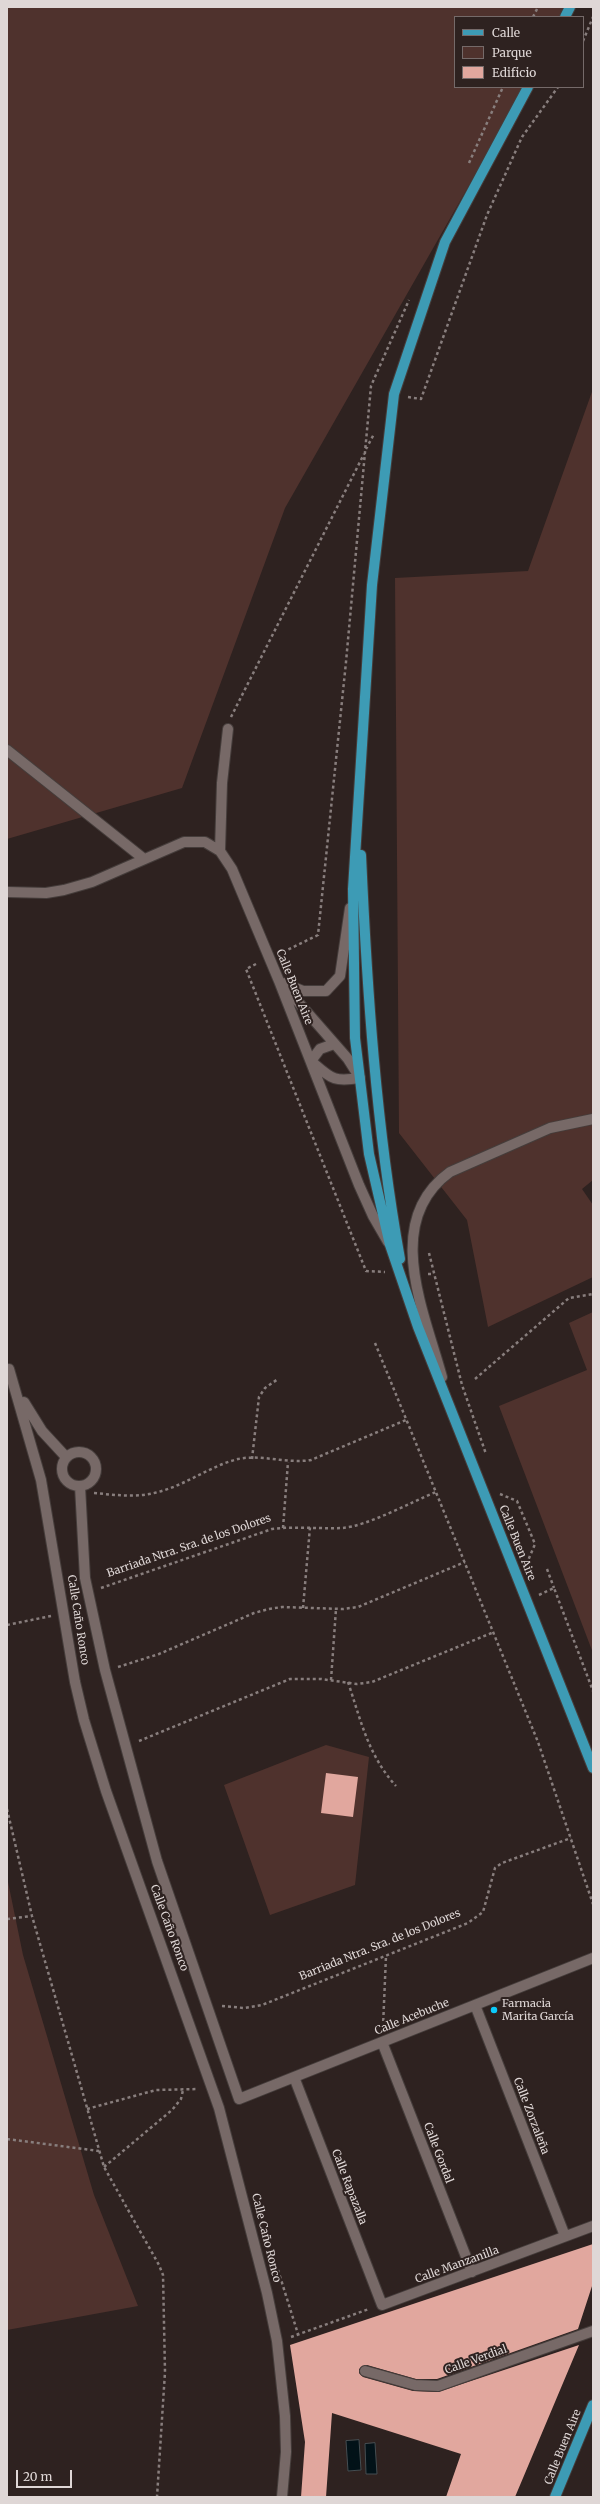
<!DOCTYPE html>
<meta charset="utf-8">
<style>
body{margin:0}
#map{position:relative;width:600px;height:2504px;overflow:hidden;background:#2e2220;font-family:Merriweather,serif}
canvas{display:block}
.frame{position:absolute;inset:0;border:8px solid #dfd7d6;pointer-events:none}
.legend{position:absolute;left:454px;top:16px;width:130px;height:72px;box-sizing:border-box;background:#2e2220;border:1px solid #756a69;margin:0;padding:5px 7px;list-style:none;font-size:12px;color:#dfd7d6}
.legend li{display:flex;align-items:center;gap:8px;height:20px}
.legend b{width:20px;border:1px solid #756a69}
.scale{position:absolute;left:16px;top:2470px;width:56px;height:18px;box-sizing:border-box;border:2px solid #dfd7d6;border-top:0;padding-left:5px;font-size:12px;line-height:14px;white-space:nowrap;color:#dfd7d6;-webkit-text-stroke:3px #2e2220;paint-order:stroke}
</style>
<div id="map">
<canvas width="600" height="2504"></canvas>
<div class="frame"></div>
<ul class="legend">
<li><b style="height:5px;background:#3d9bb5"></b>Calle</li>
<li><b style="height:11px;background:#4f322d"></b>Parque</li>
<li><b style="height:11px;background:#e1a79e"></b>Edificio</li>
</ul>
<div class="scale">20 m</div>
</div>
<script>
const ctx = document.querySelector('canvas').getContext('2d');
ctx.lineJoin = 'round';
function paint(path, color) {
  ctx.fillStyle = color;
  ctx.fill(path, 'evenodd');
}
function stroke(path, color, width, dash) {
  ctx.strokeStyle = color;
  ctx.lineWidth = width;
  ctx.lineCap = dash ? 'butt' : 'round';
  ctx.setLineDash(dash || []);
  ctx.stroke(path);
}
function label(font, color, halo, rows, align = 'center') {
  ctx.font = font + ' Merriweather,serif';
  ctx.lineWidth = 4;
  ctx.setLineDash([]);
  ctx.textBaseline = 'middle';
  ctx.strokeStyle = halo;
  ctx.fillStyle = color;
  for (const [text, x, y, turn = 0] of rows) {
    ctx.save();
    ctx.translate(x, y);
    ctx.rotate((+turn || 0) * Math.PI / 180);
    ctx.textAlign = isNaN(turn) ? turn : align;
    if (halo) ctx.strokeText(text, 0, 0);
    ctx.fillText(text, 0, 0);
    ctx.restore();
  }
}
paint(new Path2D(`
 M 7,7 L 570,7 L 564,17 L 455,17 L 455,87 L 525,87 L 285,508 L 182,788 L 7,839 Z
 M 593,389 L 593,1180 L 582,1189 L 593,1205 L 593,1277 L 488,1327 L 467,1220 L 399,1133 L 395,578 L 528,571 Z
 M 593,1312 L 593,1653 L 499,1406 L 587,1370 L 569,1323 Z
 M 326,1745 L 369,1757 L 355,1885 L 270,1915 L 224,1785 Z
 M 7,1877 L 23,1955 L 94,2195 L 138,2306 L 7,2330 Z`), '#4f322d');
const water = new Path2D(`
 M 359,2440 L 361,2470 L 348,2471 L 346,2441 Z
 M 375,2443 L 377,2474 L 366,2474 L 365,2444 Z`);
paint(water, '#021218');
stroke(water, '#444d51', 1);
paint(new Path2D(`
 M 326,1773 L 358,1777 L 353,1817 L 321,1813 Z
 M 593,2244 L 593,2283 L 578,2329 L 437,2379 L 416,2379 L 367,2365 L 359,2369 L 359,2373 L 363,2377 L 413,2391 L 438,2392 L 579,2345 L 515,2497 L 446,2497 L 461,2454 L 332,2413 L 326,2497 L 301,2497 L 305,2442 L 290,2345 Z`), '#e1a79e');
const minor = new Path2D(`
 M 7,750 L 144,859
 M 220,851 L 222,783 L 228,729
 M 7,892 L 46,893 L 64,890 L 92,882 L 184,842 L 205,842 L 220,851 L 232,869 L 279,981 L 359,1185 L 373,1216 L 388,1242
 M 283,983 L 303,991 L 326,991 L 340,976 L 350,908
 M 285,987 L 348,1059 L 360,1078 C 333,1082 332,1079 311,1061 L 320,1049 L 334,1044
 M 9,1369 L 41,1480 L 75,1682 L 84,1720 L 106,1791 L 219,2108 L 267,2293 L 277,2341 L 285,2416 L 286,2452 L 282,2497
 M 442,1377 C 424,1311 382,1221 450,1172 L 550,1128 L 593,1119
 M 24,1402 L 42,1431 L 66,1457
 M62 1469a17 17 0 1 1 34 0a17 17 0 1 1-34 0Z
 M 80,1486 L 85,1578 L 105,1670 L 157,1861 L 239,2099 L 593,1958
 M 475,2005 L 565,2236
 M 382,2042 L 472,2272
 M 294,2077 L 382,2305 L 593,2226
 M 365,2371 L 415,2385 L 438,2386 L 593,2331`);
const major = new Path2D(`
 M 565,17 L 570,7
 M 528,87 L 445,242 L 394,394 L 372,585 L 353,889 L 355,1038 L 369,1154 L 390,1245 L 418,1327 L 593,1768
 M 361,855 C 367,990 376,1126 400,1259
 M 555,2497 L 593,2405`);
stroke(minor, '#453d3b', 12);
stroke(major, '#453d3b', 12);
stroke(new Path2D(`
 M 533,17 L 538,7
 M 583,41 L 593,17
 M 469,163 L 503,87
 M 408,397 L 421,399 L 487,215 L 522,137 L 558,87
 M 366,449 L 374,434
 M 231,717 L 364,454
 M 283,952 L 318,935 L 346,662 L 371,386 L 409,300
 M 256,964 L 246,969 L 366,1271 L 385,1272
 M 429,1253 L 462,1385 L 486,1454
 M 428,1274 L 434,1274
 M 375,1343 L 538,1742 L 593,1904
 M 475,1379 L 569,1298 L 593,1294
 M 252,1459 L 259,1397 L 265,1388 L 278,1379
 M 94,1493 C 116,1495 137,1498 158,1492 C 186,1485 210,1466 238,1459 C 261,1454 287,1464 311,1460 L 406,1420
 M 500,1494 L 517,1501 L 535,1544 L 527,1563
 M 283,1528 L 288,1462
 M 547,1569 L 554,1588
 M 101,1588 L 272,1529 C 295,1526 318,1529 342,1528 C 368,1526 411,1502 436,1492
 M 539,1595 L 554,1588 L 593,1691
 M 303,1608 L 310,1527
 M 7,1625 L 51,1616
 M 118,1667 L 159,1654 L 254,1613 L 269,1609 L 282,1607 L 343,1609 L 358,1607 L 465,1562
 M 331,1680 L 336,1609
 M 348,1682 C 361,1721 368,1755 396,1786
 M 139,1741 L 290,1679 L 321,1679 L 357,1684 L 372,1682 L 494,1632
 M 7,1809 L 32,1916 L 104,2167 L 159,2265 L 163,2275 L 165,2372 L 157,2497
 M 7,1919 L 32,1916
 M 222,2006 L 244,2008 L 262,2005 L 468,1923 L 483,1912 L 495,1868 L 502,1863 L 571,1838
 M 383,2027 L 386,1956
 M 87,2109 L 156,2090 L 198,2089
 M 7,2139 L 99,2151
 M 104,2167 L 172,2110 L 181,2099 L 183,2090
 M 278,2270 L 298,2334
 M 291,2337 L 369,2309`), '#887e7d', 2.5, [3, 3]);
stroke(minor, '#776967', 10);
stroke(major, '#3d9bb5', 10);
for (const [x, y, r, color] of [
 [494,2010,4,"#0ccafa"]
]) {
  const dot = new Path2D();
  dot.arc(x, y, r, 0, 2 * Math.PI);
  ctx.fillStyle = color;
  ctx.fill(dot);
  stroke(dot, '#2e2220', 1.5);
}
label('11px', '#dfd7d6', '#2e2220', [
 ["Calle Buen Aire",294,987,68],
 ["Calle Buen Aire",517,1543,68],
 ["Barriada Ntra. Sra. de los Dolores",189,1546,-19],
 ["Calle Caño Ronco",78,1620,81],
 ["Calle Caño Ronco",169,1928,70],
 ["Barriada Ntra. Sra. de los Dolores",380,1945,-22],
 ["Calle Acebuche",412,2017,-22],
 ["Calle Zorzaleña",531,2116,69],
 ["Calle Gordal",438,2153,69],
 ["Calle Rapazalla",349,2187,69],
 ["Calle Caño Ronco",266,2238,76],
 ["Calle Manzanilla",457,2265,-20],
 ["Calle Verdial",476,2360,-20],
 ["Calle Buen Aire",563,2447,-68]
]);
label('11px', '#dfd7d6', '#2e2220', [
 ["Farmacia",502,2004],
 ["Marita García",502,2017]
], 'left');
</script>
